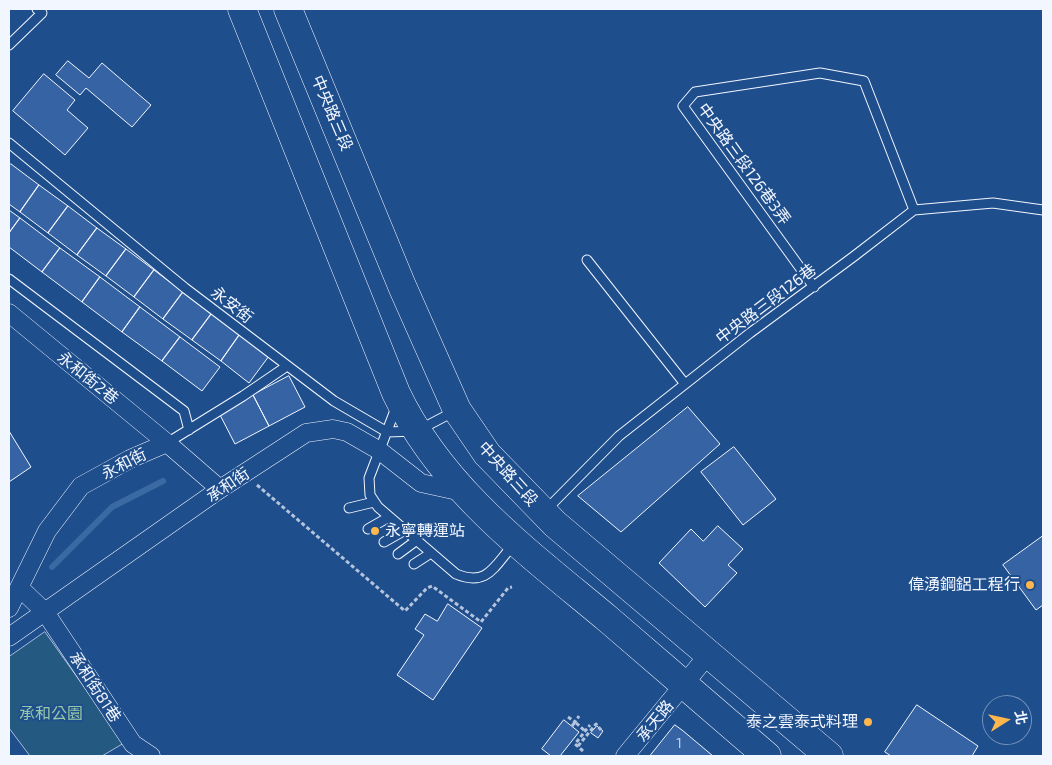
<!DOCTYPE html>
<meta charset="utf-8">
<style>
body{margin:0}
#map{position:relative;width:1052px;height:765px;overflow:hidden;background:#1f4e8c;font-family:"Exo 2","Noto Sans TC",sans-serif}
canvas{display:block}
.frame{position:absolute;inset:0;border:10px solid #f2f6ff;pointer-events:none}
.north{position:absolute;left:982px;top:695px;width:50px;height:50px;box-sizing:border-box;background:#1f4e8c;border:1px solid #7391ba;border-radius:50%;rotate:80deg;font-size:14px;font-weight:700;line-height:20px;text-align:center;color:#f2f6ff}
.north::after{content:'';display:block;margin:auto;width:18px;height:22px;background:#ffb74d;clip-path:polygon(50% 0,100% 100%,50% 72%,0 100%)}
</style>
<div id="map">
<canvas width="1052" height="765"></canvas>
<div class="frame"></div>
<div class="north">北</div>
</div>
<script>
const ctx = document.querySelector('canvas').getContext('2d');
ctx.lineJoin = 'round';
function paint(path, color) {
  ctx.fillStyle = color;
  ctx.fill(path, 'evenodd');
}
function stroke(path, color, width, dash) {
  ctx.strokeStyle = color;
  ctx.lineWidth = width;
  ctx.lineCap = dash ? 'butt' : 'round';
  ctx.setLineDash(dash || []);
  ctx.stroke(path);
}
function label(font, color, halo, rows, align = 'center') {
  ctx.font = font + ' "Exo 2","Noto Sans TC",sans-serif';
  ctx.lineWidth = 4;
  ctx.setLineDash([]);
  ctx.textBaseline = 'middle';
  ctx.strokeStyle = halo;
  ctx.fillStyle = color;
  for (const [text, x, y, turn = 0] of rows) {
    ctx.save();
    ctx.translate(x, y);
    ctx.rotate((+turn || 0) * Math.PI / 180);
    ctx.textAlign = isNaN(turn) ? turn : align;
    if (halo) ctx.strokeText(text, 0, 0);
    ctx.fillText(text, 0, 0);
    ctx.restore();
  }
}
const green = new Path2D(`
 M 45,632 L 124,743 L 102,756 L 30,756 L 9,728 L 9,657 Z`);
paint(green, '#245a82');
stroke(green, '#a8bbd7', 1);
stroke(new Path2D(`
 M 52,567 L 112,507 L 163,481`), '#3b69a3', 6);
const building = new Path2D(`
 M 68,61 L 89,78 L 102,63 L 151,105 L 132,127 L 86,88 L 80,95 L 56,75 Z
 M 44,74 L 75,100 L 67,110 L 88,128 L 65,155 L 13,111 Z
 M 11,164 L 39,185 L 20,212 L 9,204 L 9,166 Z
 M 39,185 L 68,206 L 48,233 L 20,212 Z
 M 68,206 L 97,228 L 77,255 L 48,233 Z
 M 9,210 L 20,218 L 9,233 Z
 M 20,218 L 60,248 L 42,272 L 9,247 L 9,233 Z
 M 97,228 L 126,249 L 106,276 L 77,255 Z
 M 60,248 L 100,277 L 82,302 L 42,272 Z
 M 126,249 L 154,270 L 134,297 L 106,276 Z
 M 154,270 L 183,292 L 163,319 L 134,297 Z
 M 100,277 L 140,307 L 122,332 L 82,302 Z
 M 183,292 L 212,313 L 192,340 L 163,319 Z
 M 140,307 L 180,337 L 162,361 L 122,332 Z
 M 212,313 L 240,334 L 221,361 L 192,340 Z
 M 240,334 L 269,356 L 249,383 L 221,361 Z
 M 180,337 L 220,367 L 202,391 L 162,361 Z
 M 289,376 L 305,407 L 269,426 L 253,395 Z
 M 253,395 L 269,426 L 235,444 L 219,413 Z
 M 688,407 L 720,444 L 621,532 L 578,496 Z
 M 9,431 L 31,467 L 9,482 Z
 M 734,447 L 776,499 L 743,525 L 701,472 Z
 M 718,526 L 743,549 L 728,565 L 737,573 L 705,607 L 659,563 L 691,529 L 703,541 Z
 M 1043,536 L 1043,605 L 1036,610 L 1003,565 Z
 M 448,604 L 482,628 L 433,700 L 397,675 L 424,635 L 415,629 L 425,614 L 437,621 Z
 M 917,705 L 978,746 L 972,756 L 891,756 L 885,752 Z
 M 564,720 L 579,732 L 560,756 L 551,756 L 542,749 Z
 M 675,725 L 682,730 L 713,756 L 650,756 Z
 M 597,726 L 603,731 L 598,738 L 591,733 Z`);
paint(building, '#3563a3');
stroke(building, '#f2f6ff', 1);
const lane = new Path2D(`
 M 9,45 L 42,13 L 37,9
 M 9,143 L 185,288 L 334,401 L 387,432 L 417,431 L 455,411
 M 587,260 L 685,384
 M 9,279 L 184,411 L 189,430
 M 814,287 L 683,106 L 695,92 L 820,73 L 864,81 L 914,210
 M 397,405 L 369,478 L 370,495 L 378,507 L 456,574 C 488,587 494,566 514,544
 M 167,443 L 243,396 L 287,366
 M 349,508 L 374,502
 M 545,511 L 619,436 L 750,333 L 853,257 L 914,210 L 993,203 L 1043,210
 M 368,529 L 389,517
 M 384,542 L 405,530
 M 398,554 L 417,540
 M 414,564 L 431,553`);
const street = new Path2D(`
 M 9,313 L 167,443 L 220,489
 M 20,588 L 45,612 L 133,744 L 151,756
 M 9,608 L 47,531 L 81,486 L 130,459 L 167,443
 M 9,637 L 220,489 L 306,433 L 333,429 L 347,432 L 380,451 L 421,483 L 462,492
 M 625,756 L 708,655`);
const primary = new Path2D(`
 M 242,9 L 396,393 C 442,490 529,553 609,620 C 662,665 714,711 767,756
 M 288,9 L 402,286 L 457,410 L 487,454 L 555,524 L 829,756`);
stroke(lane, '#f2f6ff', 11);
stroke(street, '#f2f6ff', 19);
stroke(primary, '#f2f6ff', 29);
stroke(new Path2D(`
 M 257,485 L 405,611 L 427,588 L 432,586 L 481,622 L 508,588 L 512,587
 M 568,717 L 575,722 L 579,716
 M 572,726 L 575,722 L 585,731
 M 578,746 L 596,724 L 601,730
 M 583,751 L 575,744 L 590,725`), '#b3c4dc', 3, [4, 2.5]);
stroke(lane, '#1f4e8c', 9);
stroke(street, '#1f4e8c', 18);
stroke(primary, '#1f4e8c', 28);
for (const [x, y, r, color] of [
 [375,531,5,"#ffb74d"],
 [1030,585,5,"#ffb74d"],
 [868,722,5,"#ffb74d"]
]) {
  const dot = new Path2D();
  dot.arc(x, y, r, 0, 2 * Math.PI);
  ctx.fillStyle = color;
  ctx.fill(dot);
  stroke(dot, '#1f4e8c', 2);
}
label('14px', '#c3d1e8', null, [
 ["1",679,743]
]);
label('16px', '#f2f6ff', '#1f4e8c', [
 ["中央路三段",332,113,67],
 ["中央路三段126巷3弄",744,164,54],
 ["中央路三段126巷",766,304,-37],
 ["永安街",232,305,38],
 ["永和街2巷",88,378,39],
 ["永和街",124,464,-27],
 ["中央路三段",508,474,48],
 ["承和街",228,485,-34],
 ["承和街81巷",95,687,57],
 ["承天路",655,721,-51]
]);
label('16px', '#f2f6ff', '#1f4e8c', [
 ["永寧轉運站",385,531,"left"],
 ["偉湧鋼鋁工程行",1020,585],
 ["泰之雲泰式料理",858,722]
], 'right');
label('16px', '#97c8a6', '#1f4e8c', [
 ["承和公園",51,714]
]);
</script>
